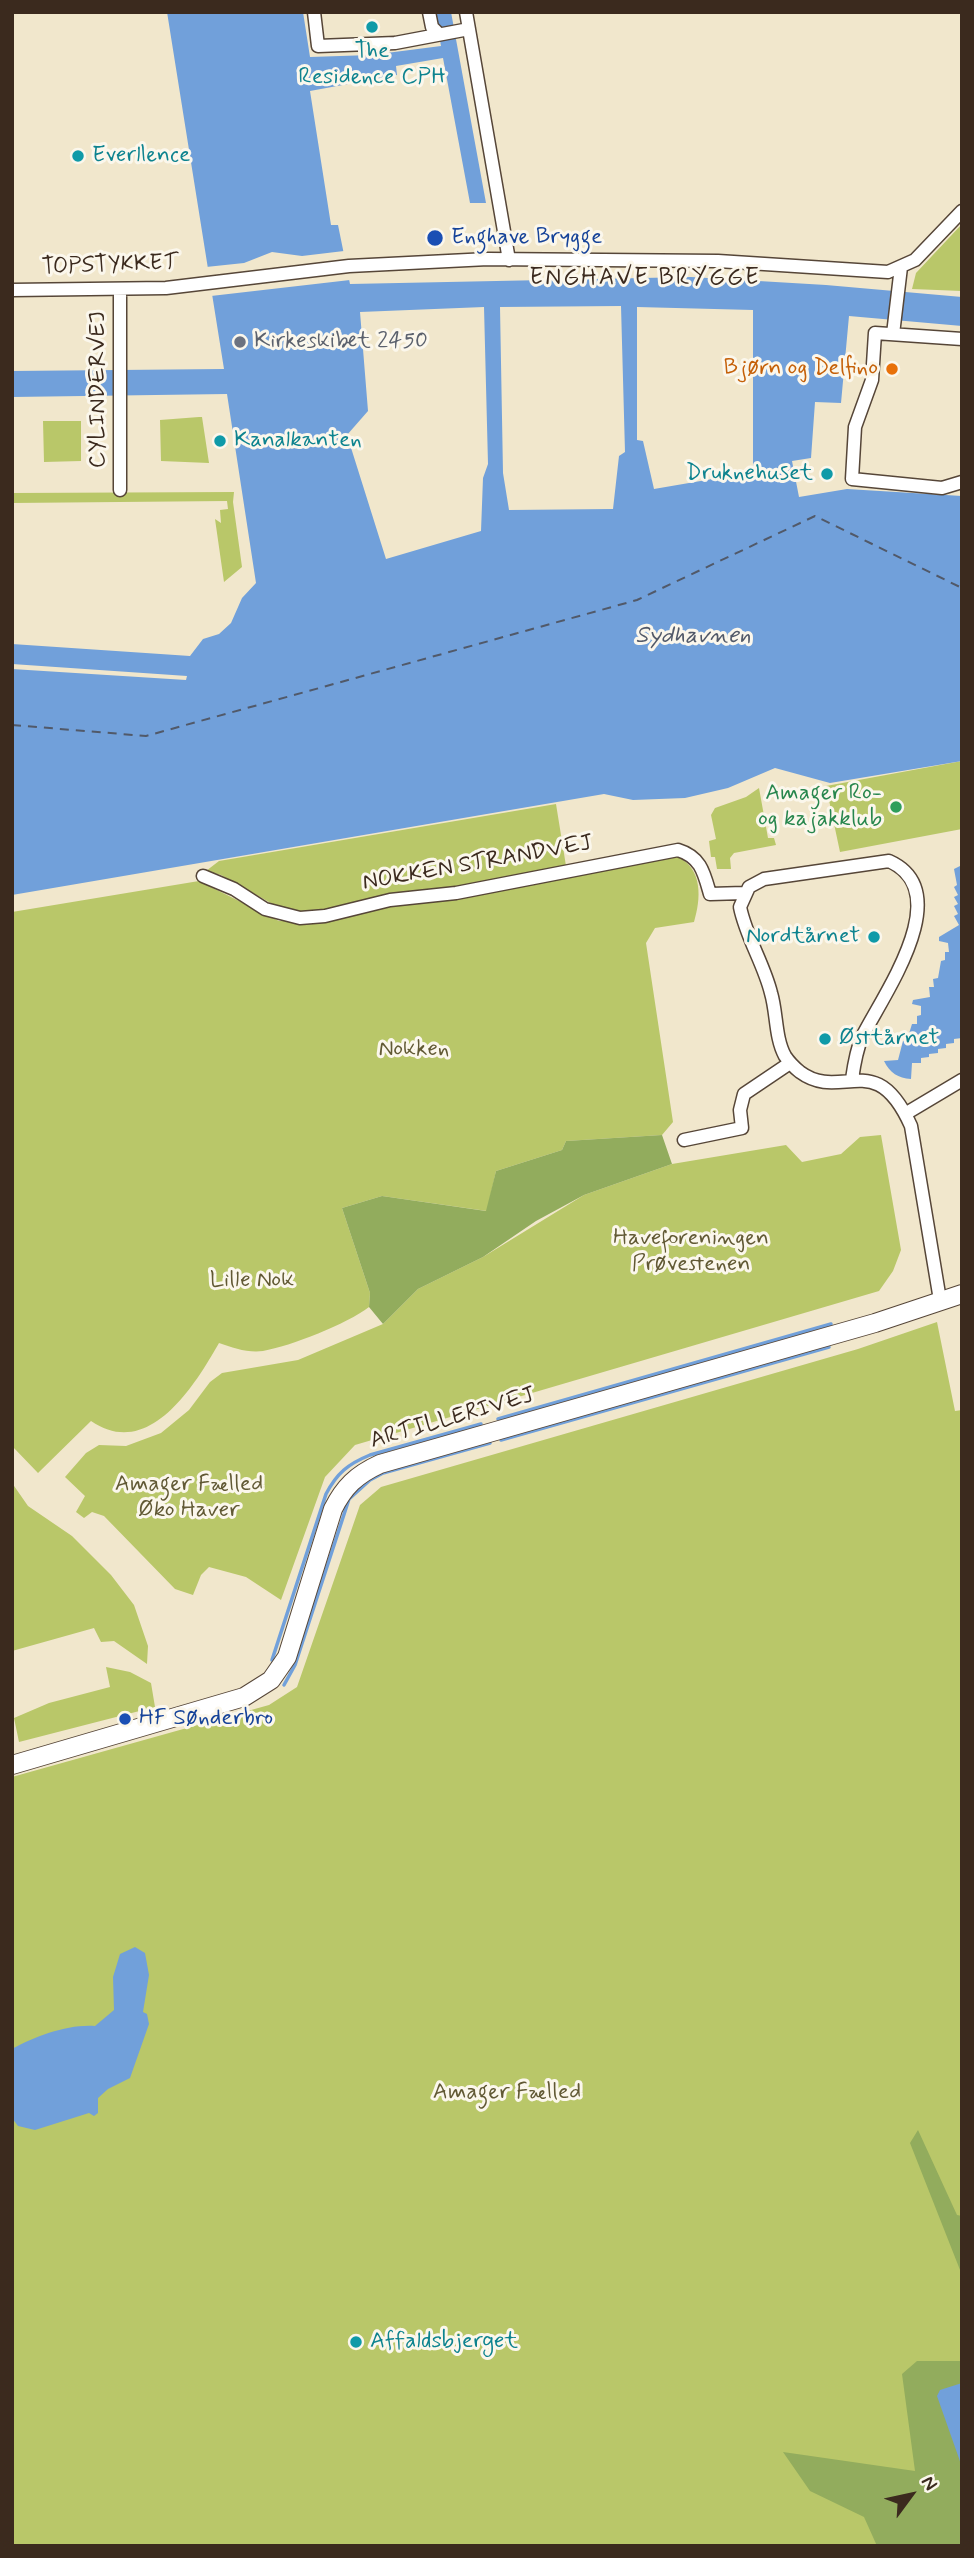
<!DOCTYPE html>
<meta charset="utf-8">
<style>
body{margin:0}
#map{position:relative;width:974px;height:2558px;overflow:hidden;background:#f1e7cc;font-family:Mynerve,sans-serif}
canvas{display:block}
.frame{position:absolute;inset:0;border:14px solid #3b2a1e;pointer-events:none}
.north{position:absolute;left:876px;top:2460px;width:70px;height:70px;-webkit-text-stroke:5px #fbf7ec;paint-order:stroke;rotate:57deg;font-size:19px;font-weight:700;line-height:28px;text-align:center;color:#3b2a1e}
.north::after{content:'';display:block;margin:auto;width:24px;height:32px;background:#3b2a1e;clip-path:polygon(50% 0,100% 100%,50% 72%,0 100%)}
</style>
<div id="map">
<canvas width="974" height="2558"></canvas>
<div class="frame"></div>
<div class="north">N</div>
</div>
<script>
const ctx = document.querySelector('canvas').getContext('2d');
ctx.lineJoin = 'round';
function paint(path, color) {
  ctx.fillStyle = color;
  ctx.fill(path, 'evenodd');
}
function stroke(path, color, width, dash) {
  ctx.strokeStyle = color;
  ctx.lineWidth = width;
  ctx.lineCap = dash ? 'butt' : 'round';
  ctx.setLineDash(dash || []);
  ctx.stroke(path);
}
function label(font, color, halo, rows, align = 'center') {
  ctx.font = font + ' Mynerve,sans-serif';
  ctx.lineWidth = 6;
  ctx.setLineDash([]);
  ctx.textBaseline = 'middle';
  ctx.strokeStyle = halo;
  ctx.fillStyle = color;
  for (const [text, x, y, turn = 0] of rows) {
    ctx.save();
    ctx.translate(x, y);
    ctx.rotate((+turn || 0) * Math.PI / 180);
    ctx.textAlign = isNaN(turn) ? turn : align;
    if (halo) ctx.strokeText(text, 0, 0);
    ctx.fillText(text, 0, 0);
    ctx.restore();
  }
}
paint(new Path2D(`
 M 962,224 L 962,291 L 912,289 L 916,273 Z
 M 199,417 L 202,417 L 209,463 L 161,461 L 160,420 Z
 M 43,421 L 81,421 L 81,461 L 44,462 Z
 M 234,492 L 233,502 L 242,567 L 224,582 L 215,519 L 221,523 L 220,510 L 228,509 L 227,501 L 12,503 L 12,493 Z
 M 962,761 L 962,829 L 840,852 L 826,786 Z
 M 759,788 L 768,838 L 774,838 L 776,845 L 734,853 L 730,858 L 731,869 L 717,869 L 715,857 L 711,857 L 709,841 L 716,839 L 711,815 L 715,808 L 746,797 Z
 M 556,804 L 566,866 L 334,909 L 299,913 L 276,906 L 221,875 L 206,871 L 219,861 Z
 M 678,857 C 703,869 701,899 694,922 L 655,928 L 646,943 L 673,1122 L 662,1135 L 566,1141 L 562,1150 L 496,1171 L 487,1211 L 382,1196 L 342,1208 L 370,1293 L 369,1307 C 347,1324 291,1346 263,1351 C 248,1353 233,1348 219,1343 C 195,1385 149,1461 91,1421 L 38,1473 L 12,1446 L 12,912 L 199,881 L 279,921 L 313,921 L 385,906 L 458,898 Z
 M 881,1135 L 901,1250 L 893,1271 L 879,1291 L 355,1445 L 325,1477 L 281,1600 L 246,1577 L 209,1567 L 201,1575 L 193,1595 L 175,1589 L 104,1516 L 92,1512 L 84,1518 L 76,1512 L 85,1496 L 65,1477 L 86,1453 L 99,1445 L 126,1446 L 161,1433 L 189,1410 L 210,1382 L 222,1373 L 298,1360 L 383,1324 L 418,1289 L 483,1257 L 584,1195 L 672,1164 L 786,1145 L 802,1162 L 841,1154 L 860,1137 Z
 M 937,1322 L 955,1411 L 962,1410 L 962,2546 L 12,2546 L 12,1777 L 269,1705 L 297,1687 L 360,1505 L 381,1487 L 858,1349 Z
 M 12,1483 L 28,1506 L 72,1536 L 111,1575 L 134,1605 L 148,1646 L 147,1664 L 114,1641 L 101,1642 L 94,1628 L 12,1651 Z
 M 106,1667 L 130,1672 L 151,1683 L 155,1707 L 19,1742 L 14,1718 L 49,1703 L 110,1687 Z`), '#b9c769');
paint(new Path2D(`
 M 662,1135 L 672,1164 L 584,1195 L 536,1221 L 483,1257 L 418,1289 L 383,1324 L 369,1307 L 370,1293 L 342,1208 L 382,1196 L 486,1211 L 496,1171 L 562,1150 L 566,1141 Z
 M 918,2130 L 957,2215 L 962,2216 L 962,2275 L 910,2143 Z
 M 917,2361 L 962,2361 L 962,2546 L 877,2546 L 864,2517 L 810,2491 L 783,2452 L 915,2471 L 902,2374 Z`), '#92ac5d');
paint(new Path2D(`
 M 167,12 L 303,12 L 310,57 L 371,55 L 441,46 L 435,12 L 451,12 L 486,203 L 470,203 L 443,58 L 396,66 L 397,75 L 310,91 L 331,225 L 338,225 L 350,284 L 691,277 L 826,285 L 962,297 L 962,326 L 849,316 L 841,403 L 815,402 L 811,458 L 792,461 L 799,497 L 847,489 L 962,496 L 962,761 L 830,783 L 775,768 L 728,788 L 685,798 L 633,800 L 604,794 L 12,895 L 12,644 L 190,656 L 203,639 L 219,634 L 231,623 L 242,598 L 256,583 L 227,394 L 12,397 L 12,371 L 224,369 ZM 621,306 L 625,452 L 619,456 L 613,509 L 509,510 L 503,473 L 500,307 ZM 484,307 L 488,464 L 483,478 L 481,531 L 386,559 L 347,435 L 368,411 L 360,312 ZM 637,307 L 753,310 L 753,472 L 654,489 L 643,441 L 637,440 Z
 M 962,865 L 962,1038 L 954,1039 L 954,1043 L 946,1044 L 946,1048 L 938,1049 L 938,1053 L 929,1054 L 929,1057 L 921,1058 L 921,1063 L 912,1063 L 911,1079 C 898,1078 890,1073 884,1061 L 898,1060 L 903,1041 L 907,1040 L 912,1024 L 917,1024 L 917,1016 L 921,1015 L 921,1006 L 912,1004 L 913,1000 L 930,997 L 929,987 L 934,987 L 933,979 L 938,978 L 941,961 L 945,960 L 945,952 L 949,952 L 948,943 L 939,941 L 939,937 L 959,925 L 954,916 L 958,914 L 954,906 L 958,904 L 954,897 L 958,895 L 954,887 L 957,885 L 954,869 Z
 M 135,1947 L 145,1953 L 149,1975 L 143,2012 L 147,2014 L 149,2024 L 130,2078 L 108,2089 L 98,2098 L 98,2113 L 94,2116 L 89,2113 L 35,2130 L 18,2126 L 12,2118 L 12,2049 C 36,2036 68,2024 95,2026 L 114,2010 L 113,1977 L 120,1954 Z
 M 962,2383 L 962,2467 L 937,2396 L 940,2390 Z`), '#71a0da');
paint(new Path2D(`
 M 344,251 L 350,280 L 211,296 L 206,267 L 244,263 L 272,252 L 302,256 Z
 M 12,664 L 187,676 L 186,680 L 12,669 Z`), '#f1e7cc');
stroke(new Path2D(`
 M 498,1419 L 831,1324
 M 501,1440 L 829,1347
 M 272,1660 L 326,1494 C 337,1473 348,1464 370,1455 L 481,1424
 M 284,1685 L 295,1665 L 349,1499 L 370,1480 L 383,1473 L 490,1443`), '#71a0da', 3.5);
stroke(new Path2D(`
 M 12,725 L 146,736 L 637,600 L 815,516 L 962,588`), '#515969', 2, [9, 7]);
const street = new Path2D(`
 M 314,12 L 318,46 L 395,43 L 469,29
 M 429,12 L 432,27 L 439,34
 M 466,12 L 509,260
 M 12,290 L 166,288 L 349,266 L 488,259 L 718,261 L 888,272 L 915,260 L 962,211
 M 120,290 L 120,490
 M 893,334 L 901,267
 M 962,339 L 875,333 L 872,380 L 855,427 L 852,479 L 942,488 L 962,482
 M 203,876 L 234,889 L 265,909 L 300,918 L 325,916 L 390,900 L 456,893 L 678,850 C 701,857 704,873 710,894 L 744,893
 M 852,1079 C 854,1065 856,1051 862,1037 C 883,995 958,892 889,861 L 764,879 L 749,887 L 740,907 C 746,937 764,964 771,993 C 777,1013 775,1038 785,1056 C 789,1062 795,1068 800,1072 C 842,1103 875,1046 911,1126 L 940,1300
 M 905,1114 L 962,1080
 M 684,1140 L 742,1128 L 740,1110 L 744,1094 L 790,1063`);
const secondary = new Path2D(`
 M 12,1765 L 244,1697 L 271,1680 L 287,1657 L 333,1509 C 344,1487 356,1475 380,1464 L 875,1323 L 962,1294`);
stroke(street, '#564638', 15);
stroke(secondary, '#564638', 20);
stroke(street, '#fff', 12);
stroke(secondary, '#fff', 18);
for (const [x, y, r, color] of [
 [372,27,7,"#0f9aa8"],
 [78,156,7,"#0f9aa8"],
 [435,238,9,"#1a4fb4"],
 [240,342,7,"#6b7280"],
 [892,369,7,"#e8710a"],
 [220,441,7,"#0f9aa8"],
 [827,474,7,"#0f9aa8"],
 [896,807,7,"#2e9e5b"],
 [874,937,7,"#0f9aa8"],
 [825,1039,7,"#0f9aa8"],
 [125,1719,7,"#1a4fb4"],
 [356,2342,7,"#0f9aa8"]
]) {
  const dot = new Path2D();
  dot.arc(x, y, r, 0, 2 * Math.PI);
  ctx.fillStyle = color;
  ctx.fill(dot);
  stroke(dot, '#fbf7ec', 2.5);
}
label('23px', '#0d838f', '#fbf7ec', [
 ["The",372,52,"center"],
 ["Residence CPH",372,78,"center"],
 ["Everllence",92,156],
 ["Kanalkanten",234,441],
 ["Druknehuset",813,474,"right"],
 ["Nordtårnet",860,937,"right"],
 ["Østtårnet",839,1039],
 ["Affaldsbjerget",370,2342]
], 'left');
label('23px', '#164399', '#fbf7ec', [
 ["Enghave Brygge",451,238],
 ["HF Sønderbro",139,1719]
], 'left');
label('23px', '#3b2a1e', '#fbf7ec', [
 ["TOPSTYKKET",110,266,-2],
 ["CYLINDERVEJ",99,390,-90],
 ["NOKKEN STRANDVEJ",478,864,-10],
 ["ARTILLERIVEJ",453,1419,-16]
]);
label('23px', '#5b616d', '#fbf7ec', [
 ["Kirkeskibet 2450",254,342]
], 'left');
label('23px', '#c56008', '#fbf7ec', [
 ["Bjørn og Delfino",878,369]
], 'right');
label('23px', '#27864d', '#fbf7ec', [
 ["Amager Ro-",882,794],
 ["og kajakklub",882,820]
], 'right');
label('23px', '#615934', '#fbf7ec', [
 ["Nokken",414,1050],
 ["Haveforeningen",691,1239],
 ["Prøvestenen",691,1265],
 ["Lille Nok",252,1281],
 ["Amager Fælled",189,1485],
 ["Øko Haver",189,1511],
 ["Amager Fælled",507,2093]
]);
ctx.letterSpacing = '2px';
label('24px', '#3b2a1e', '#fbf7ec', [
 ["ENGHAVE BRYGGE",645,279]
]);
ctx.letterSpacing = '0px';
label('italic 24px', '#515969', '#fbf7ec', [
 ["Sydhavnen",693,637]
]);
</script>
